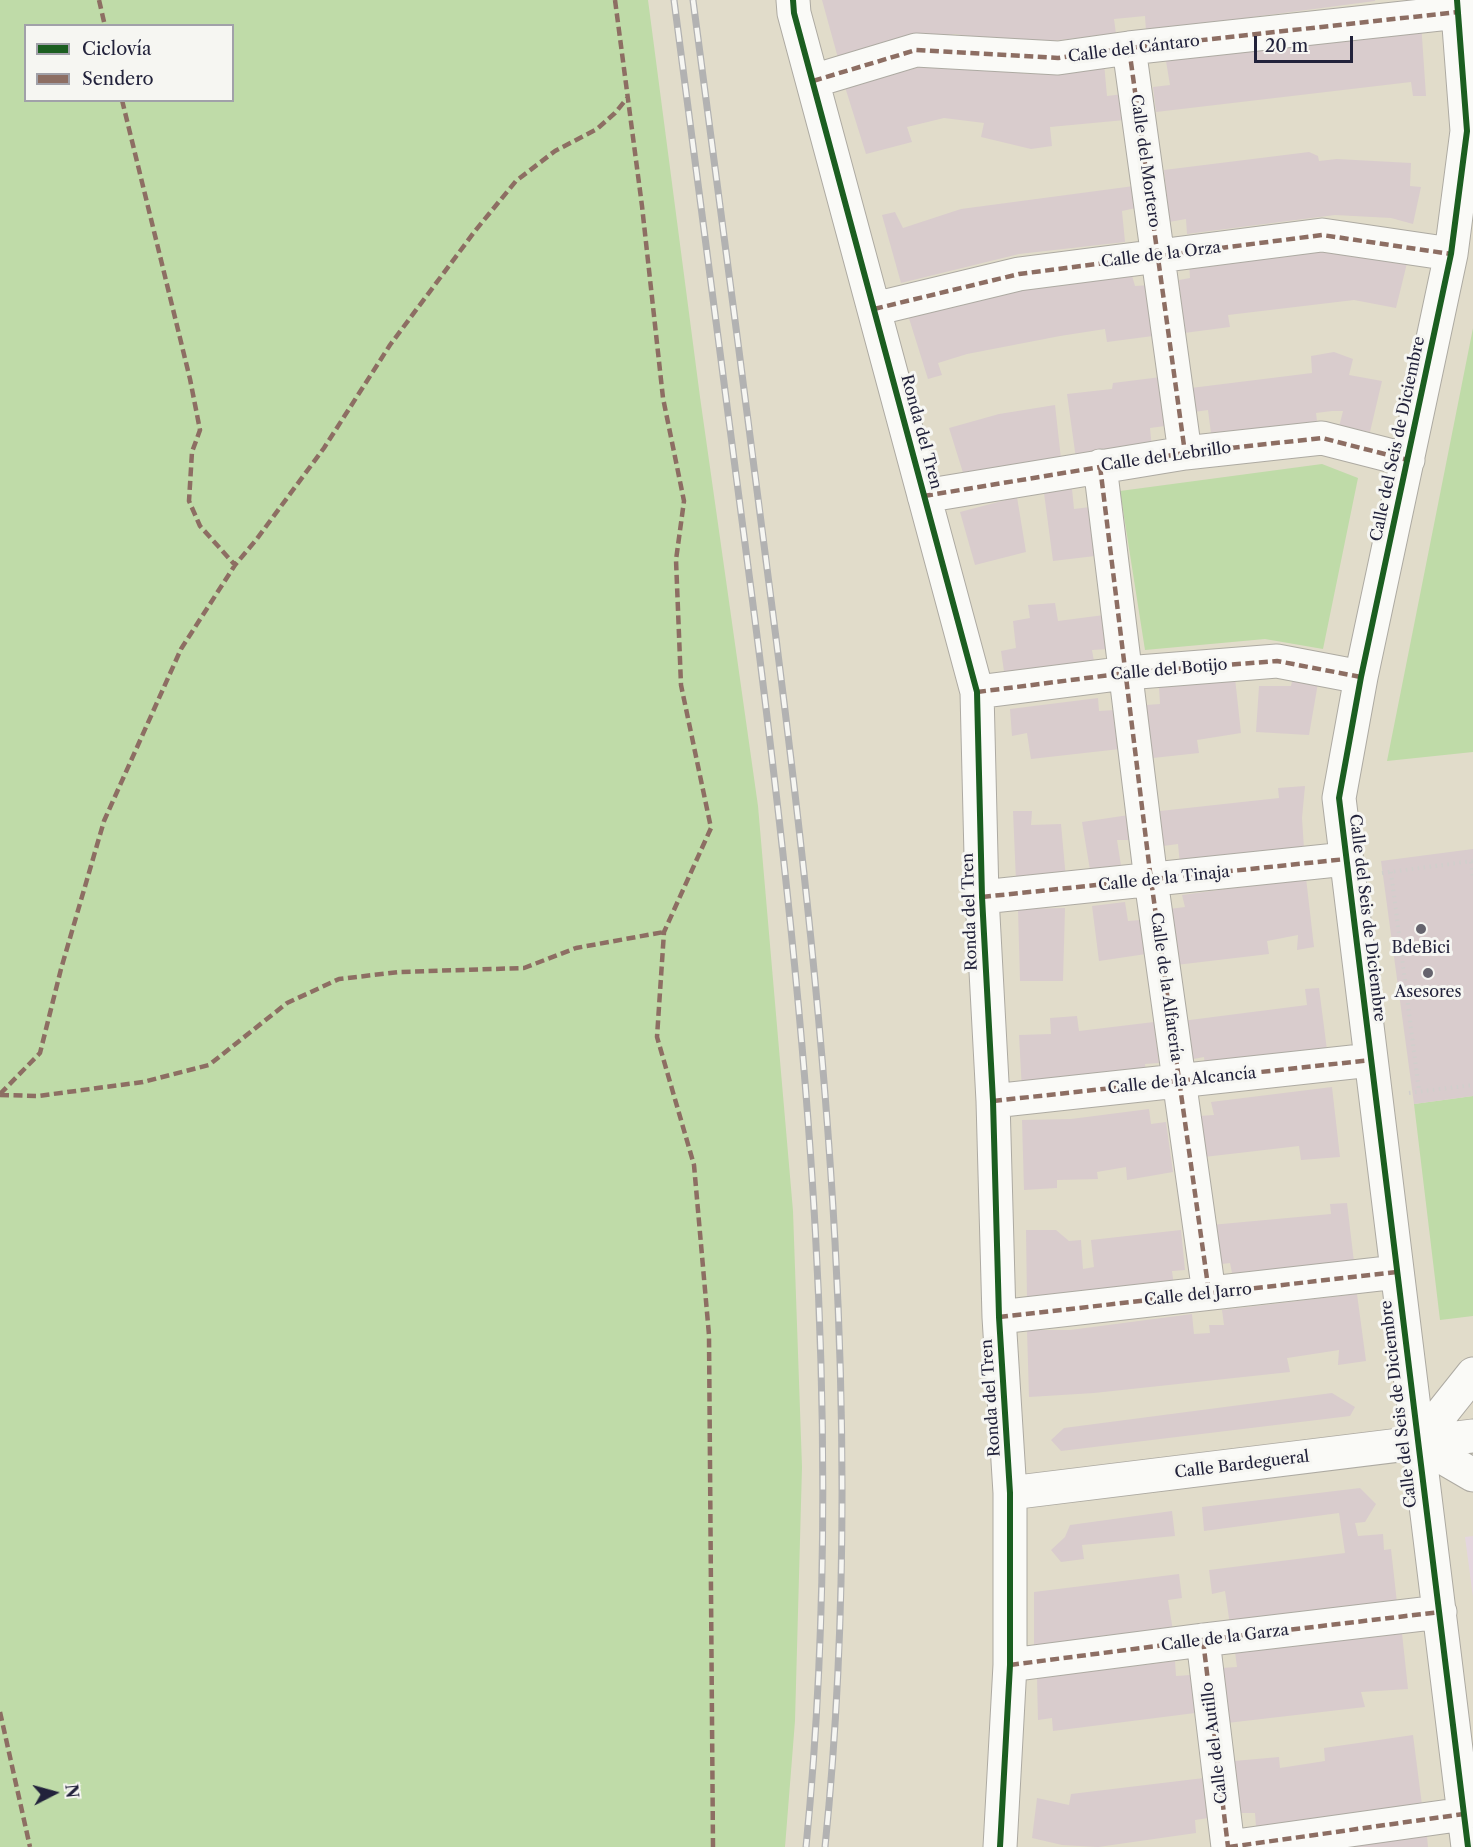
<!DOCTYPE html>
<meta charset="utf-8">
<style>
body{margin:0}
#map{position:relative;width:1473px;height:1847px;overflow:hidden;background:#e1dcca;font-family:"Libre Caslon Text",serif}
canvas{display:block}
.legend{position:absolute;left:24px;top:24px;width:210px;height:78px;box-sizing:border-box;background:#f6f6f2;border:2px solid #a1a1a9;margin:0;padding:8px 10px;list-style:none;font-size:18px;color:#22223b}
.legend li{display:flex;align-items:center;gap:12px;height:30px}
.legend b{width:30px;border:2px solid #a1a1a9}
.north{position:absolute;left:24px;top:1763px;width:60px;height:60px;-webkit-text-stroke:4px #f6f6f2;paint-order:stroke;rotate:84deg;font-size:16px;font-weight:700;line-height:24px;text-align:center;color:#22223b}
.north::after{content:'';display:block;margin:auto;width:21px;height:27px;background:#22223b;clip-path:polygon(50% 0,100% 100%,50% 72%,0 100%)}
.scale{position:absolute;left:1254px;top:36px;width:99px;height:27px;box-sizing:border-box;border:3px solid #22223b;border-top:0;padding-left:8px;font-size:18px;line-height:21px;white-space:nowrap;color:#22223b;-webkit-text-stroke:4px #f6f6f2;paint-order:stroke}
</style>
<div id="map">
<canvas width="1473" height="1847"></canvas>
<ul class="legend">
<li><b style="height:8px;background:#1b5e20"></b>Ciclovía</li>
<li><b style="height:8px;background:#8d6e63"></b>Sendero</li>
</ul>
<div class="north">N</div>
<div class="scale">20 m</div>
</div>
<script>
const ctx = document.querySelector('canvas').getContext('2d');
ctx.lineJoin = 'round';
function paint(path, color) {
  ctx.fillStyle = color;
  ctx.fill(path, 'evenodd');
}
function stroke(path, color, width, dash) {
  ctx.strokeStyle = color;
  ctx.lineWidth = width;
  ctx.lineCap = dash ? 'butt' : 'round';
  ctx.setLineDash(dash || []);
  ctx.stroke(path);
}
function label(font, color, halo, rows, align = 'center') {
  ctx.font = font + ' "Libre Caslon Text",serif';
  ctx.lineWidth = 6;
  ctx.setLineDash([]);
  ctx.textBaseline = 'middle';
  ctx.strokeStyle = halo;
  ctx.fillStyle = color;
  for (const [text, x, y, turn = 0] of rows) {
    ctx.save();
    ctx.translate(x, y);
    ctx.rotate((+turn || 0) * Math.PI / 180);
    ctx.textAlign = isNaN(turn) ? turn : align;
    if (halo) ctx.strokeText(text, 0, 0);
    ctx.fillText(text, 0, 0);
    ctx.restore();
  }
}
paint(new Path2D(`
 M 1473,1536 L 1473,1597 L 1465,1537 Z`), '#e4d6de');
paint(new Path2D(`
 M 0,0 L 648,0 L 700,397 L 758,806 L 793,1211 L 802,1467 L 795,1721 L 785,1847 L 0,1847 ZM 26,26 L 232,26 L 232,100 L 26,100 Z
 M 1473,328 L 1473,752 L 1387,761 Z
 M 1322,464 L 1358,478 L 1323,649 L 1265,639 L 1145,650 L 1120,491 Z
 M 1473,1096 L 1473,1316 L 1440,1320 L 1414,1104 Z`), '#bfdba8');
paint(new Path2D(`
 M 822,0 L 1375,0 L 1375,1 L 1146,31 L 1145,16 L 1114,19 L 1116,34 L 1022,44 L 955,34 L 909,39 L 838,58 Z
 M 1421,22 L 1426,96 L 1413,96 L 1411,82 L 1156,112 L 1153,87 L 1170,85 L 1165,55 Z
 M 964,63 L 1028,74 L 1104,63 L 1107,96 L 1123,94 L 1125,120 L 1050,127 L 1052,146 L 1031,149 L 981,137 L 984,123 L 944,118 L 907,127 L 912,142 L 866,154 L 845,87 L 924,66 Z
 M 1309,152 L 1318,156 L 1319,161 L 1337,159 L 1411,163 L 1410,186 L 1421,187 L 1413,224 L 1391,218 L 1335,215 L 1187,234 L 1186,219 L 1169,222 L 1164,170 Z
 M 1134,186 L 1136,208 L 1122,211 L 1125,242 L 1019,254 L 901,283 L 882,215 L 895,212 L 903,228 L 961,209 Z
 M 1342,247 L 1409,255 L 1396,308 L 1354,300 L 1228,315 L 1230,327 L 1184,333 L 1179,280 L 1190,278 L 1189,263 Z
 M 1131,272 L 1135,286 L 1150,285 L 1153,336 L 1107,342 L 1105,329 L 1060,336 L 967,354 L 938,363 L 942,375 L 928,379 L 907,312 L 983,292 Z
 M 1334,352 L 1353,359 L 1349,375 L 1382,381 L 1370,432 L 1339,427 L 1343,411 L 1332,411 L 1316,413 L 1318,429 L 1212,441 L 1208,410 L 1194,412 L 1191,388 L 1312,373 L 1311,356 Z
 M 1161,377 L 1165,426 L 1150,428 L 1152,449 L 1076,459 L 1067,394 L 1112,389 L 1113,383 Z
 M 1055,405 L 1061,459 L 965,479 L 949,428 L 999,414 Z
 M 1072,489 L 1074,509 L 1090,507 L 1095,556 L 1053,561 L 1044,493 Z
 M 1017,497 L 1026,552 L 975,565 L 960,512 Z
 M 1055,603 L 1058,621 L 1104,615 L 1108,649 L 1092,650 L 1095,667 L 1005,678 L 1001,651 L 1016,648 L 1013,621 L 1030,618 L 1028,605 Z
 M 1293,677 L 1318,683 L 1309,735 L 1256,732 L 1259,686 L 1291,686 Z
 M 1235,678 L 1241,733 L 1197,740 L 1199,753 L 1153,758 L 1146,705 L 1160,704 L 1159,687 Z
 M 1098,698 L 1099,711 L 1115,710 L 1120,749 L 1031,759 L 1027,733 L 1012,736 L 1010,709 Z
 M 1305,786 L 1302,818 L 1304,849 L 1180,865 L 1178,844 L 1163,846 L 1160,811 L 1279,798 L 1278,788 Z
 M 1013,811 L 1032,811 L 1031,825 L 1061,824 L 1066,879 L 1016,881 Z
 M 1129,815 L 1131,840 L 1117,840 L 1122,872 L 1091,876 L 1082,822 Z
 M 1473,849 L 1473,1096 L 1414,1104 L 1381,861 Z
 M 1306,878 L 1314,947 L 1297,950 L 1298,935 L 1267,941 L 1269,954 L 1176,965 L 1169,909 L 1185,907 L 1182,895 Z
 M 1125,902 L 1128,921 L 1141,920 L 1146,954 L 1099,961 L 1092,906 Z
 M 1065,908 L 1063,981 L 1020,981 L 1018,909 Z
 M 1319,988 L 1328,1058 L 1206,1074 L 1204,1057 L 1188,1060 L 1182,1021 L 1307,1005 L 1305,989 Z
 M 1077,1016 L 1079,1031 L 1154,1022 L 1159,1063 L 1145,1064 L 1147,1079 L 1022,1091 L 1019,1035 L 1051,1034 L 1050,1018 Z
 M 1332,1087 L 1340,1157 L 1301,1160 L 1299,1146 L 1204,1157 L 1199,1116 L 1214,1115 L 1211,1102 Z
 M 1149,1109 L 1151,1124 L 1166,1122 L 1173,1172 L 1127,1180 L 1126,1167 L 1097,1172 L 1098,1179 L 1057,1180 L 1057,1188 L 1024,1190 L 1022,1120 L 1071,1119 Z
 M 1347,1203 L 1354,1262 L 1233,1278 L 1230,1263 L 1214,1265 L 1211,1225 L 1331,1214 L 1330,1204 Z
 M 1026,1230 L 1056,1230 L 1069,1241 L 1081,1240 L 1083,1269 L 1094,1267 L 1091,1240 L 1181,1230 L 1185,1270 L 1172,1271 L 1174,1286 L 1027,1299 Z
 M 1357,1294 L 1366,1361 L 1338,1365 L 1339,1350 L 1287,1358 L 1290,1372 L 1094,1393 L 1029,1397 L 1027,1330 L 1070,1330 L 1192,1314 L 1194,1334 L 1210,1333 L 1209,1325 L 1224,1325 L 1222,1310 Z
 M 1332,1393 L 1355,1407 L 1350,1416 L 1061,1451 L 1051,1440 L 1064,1428 Z
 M 1360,1488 L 1376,1504 L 1365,1522 L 1355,1523 L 1358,1536 L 1383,1534 L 1384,1550 L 1391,1549 L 1397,1603 L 1230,1625 L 1225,1591 L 1212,1594 L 1209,1570 L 1345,1553 L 1339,1513 L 1204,1531 L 1202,1507 Z
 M 1172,1511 L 1175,1536 L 1082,1545 L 1084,1559 L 1061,1562 L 1051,1550 L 1065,1537 L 1070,1525 Z
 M 1179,1574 L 1182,1598 L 1168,1600 L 1173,1631 L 1064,1644 L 1034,1645 L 1034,1592 Z
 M 1402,1633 L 1408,1689 L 1361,1692 L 1365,1707 L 1227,1723 L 1221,1668 L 1237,1667 L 1235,1652 Z
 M 1175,1661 L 1176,1676 L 1191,1675 L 1195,1713 L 1053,1731 L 1052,1718 L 1038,1720 L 1037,1678 Z
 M 1413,1735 L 1422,1805 L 1256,1826 L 1255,1813 L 1239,1813 L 1234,1761 L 1279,1757 L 1280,1768 L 1325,1761 L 1324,1748 Z
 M 1204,1778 L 1208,1818 L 1195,1820 L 1196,1833 L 1098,1847 L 1062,1845 L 1032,1838 L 1037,1798 L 1069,1805 L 1071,1794 Z
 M 1427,1836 L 1428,1847 L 1350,1847 L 1350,1846 Z`), '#d9cccd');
const minor = new Path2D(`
 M 793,0 L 794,13 L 977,692 L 982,897 L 993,1101 L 999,1317 L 1010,1493 L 1010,1665 L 1000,1847
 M 1457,0 L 1467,131 L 1451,254 L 1361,677 L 1339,798 L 1468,1847
 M 1129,48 L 1185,453
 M 813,81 L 916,50 L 1058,58 L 1129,48 L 1458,12
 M 874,309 L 1019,274 L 1322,235 L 1451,254
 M 1100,466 L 1151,880 L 1209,1293
 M 924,496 L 1185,453 L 1322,438 L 1408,460
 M 977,692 L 1126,673 L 1277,661 L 1361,677
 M 982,897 L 1346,859
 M 993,1101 L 1371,1060
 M 999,1317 L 1397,1272
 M 1473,1374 L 1418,1443 L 1473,1475
 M 1010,1493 L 1473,1436
 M 1203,1640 L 1228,1847
 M 1010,1665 L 1203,1640 L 1440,1612
 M 1229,1847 L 1464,1814`);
stroke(minor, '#adaaa2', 35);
stroke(new Path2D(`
 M 1471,862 L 1473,878
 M 1391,872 L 1419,1091
 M 1382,873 L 1473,861
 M 1409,1093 L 1473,1085`), '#d1cfcc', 4, [1.5, 4.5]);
stroke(minor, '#fafaf7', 33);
const rail = new Path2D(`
 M 674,0 C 701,207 728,413 755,620 C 807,1029 847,1434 806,1847
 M 693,0 C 721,213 749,425 776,638 C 827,1039 866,1444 825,1847`);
stroke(rail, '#b2b2b2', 7);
stroke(rail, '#f6f6f2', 4.5, [14]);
stroke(new Path2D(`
 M 99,0 L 105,26
 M 615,0 L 642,206 L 663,398 L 684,501 L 676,560 L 681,685 L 711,828 L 664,932 L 657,1037 L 694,1165 L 709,1335 L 713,1847
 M 1129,48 L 1185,453
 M 813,81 L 916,50 L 1058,58 L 1129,48 L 1458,12
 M 122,100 L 190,379 L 200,430 L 192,452 L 189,501 L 200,526 L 235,565
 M 874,309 L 1019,274 L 1322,235 L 1451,254
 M 1100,466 L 1151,880 L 1209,1293
 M 924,496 L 1185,453 L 1322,438 L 1408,460
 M 977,692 L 1126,673 L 1277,661 L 1361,677
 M 982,897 L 1346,859
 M 0,1094 L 40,1053 L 61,969 L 104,821 L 181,649 L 235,565 L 256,540 L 324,448 L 390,345 L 475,231 L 516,181 L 555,151 L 597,129 L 615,113 L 628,97
 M 0,1095 L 38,1096 L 143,1082 L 209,1065 L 287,1003 L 339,979 L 399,972 L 524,968 L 576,948 L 664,932
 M 993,1101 L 1371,1060
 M 999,1317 L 1397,1272
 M 1203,1640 L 1228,1847
 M 1010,1665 L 1203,1640 L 1440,1612
 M 0,1712 L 30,1847
 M 1229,1847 L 1464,1814`), '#8d6e63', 4.5, [9, 4.5]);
stroke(new Path2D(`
 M 793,0 L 794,13 L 977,692 L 982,897 L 993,1101 L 999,1317 L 1010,1493 L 1010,1665 L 1000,1847
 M 1457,0 L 1467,131 L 1451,254 L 1361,677 L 1339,798 L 1468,1847`), '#1b5e20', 6);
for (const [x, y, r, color] of [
 [1421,929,6,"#65636d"],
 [1428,973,6,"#65636d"]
]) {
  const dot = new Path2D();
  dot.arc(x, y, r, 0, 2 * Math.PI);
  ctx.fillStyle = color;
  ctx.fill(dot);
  stroke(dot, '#f6f6f2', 2);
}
label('16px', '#22223b', '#f6f6f2', [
 ["Calle del Cántaro",1134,49,-7],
 ["Calle del Mortero",1145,161,82],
 ["Calle de la Orza",1161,255,-7],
 ["Ronda del Tren",921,432,75],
 ["Calle del Seis de Diciembre",1398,439,-78],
 ["Calle del Lebrillo",1166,457,-8],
 ["Calle del Botijo",1169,670,-5],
 ["Calle de la Tinaja",1164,879,-6],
 ["Ronda del Tren",970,912,-92],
 ["Calle del Seis de Diciembre",1367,918,83],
 ["Calle de la Alfarería",1166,987,82],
 ["Calle de la Alcancía",1182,1081,-6],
 ["Calle del Jarro",1198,1295,-6],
 ["Ronda del Tren",991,1398,-94],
 ["Calle del Seis de Diciembre",1399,1404,-97],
 ["Calle Bardegueral",1242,1465,-7],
 ["Calle de la Garza",1225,1638,-7],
 ["Calle del Autillo",1215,1743,-97]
]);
label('16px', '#22223b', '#f6f6f2', [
 ["BdeBici",1421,948],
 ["Asesores",1428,992]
]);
</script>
